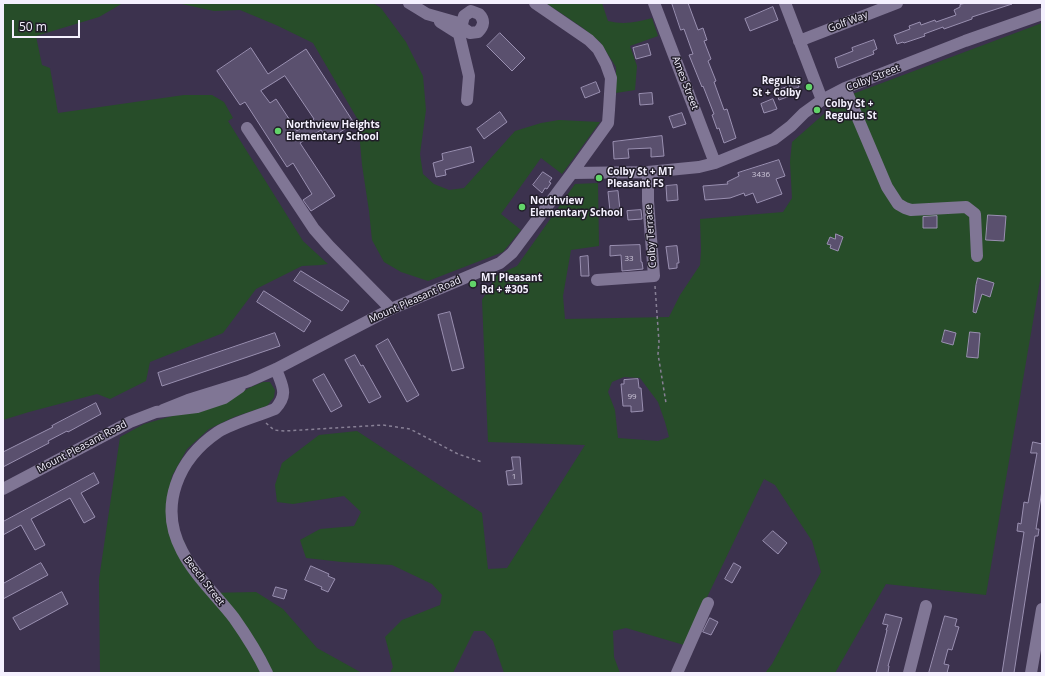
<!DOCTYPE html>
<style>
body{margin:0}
#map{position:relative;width:1045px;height:676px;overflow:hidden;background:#3c324e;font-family:"Open Sans",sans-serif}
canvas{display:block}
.frame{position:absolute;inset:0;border:4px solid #f4f0fe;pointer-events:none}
.scale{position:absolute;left:12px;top:20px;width:68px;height:18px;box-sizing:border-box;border:2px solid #f4f0fe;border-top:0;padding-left:5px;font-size:12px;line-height:14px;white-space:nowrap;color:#f4f0fe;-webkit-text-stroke:3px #211d29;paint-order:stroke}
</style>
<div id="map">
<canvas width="1045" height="676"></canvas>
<div class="frame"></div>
<div class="scale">50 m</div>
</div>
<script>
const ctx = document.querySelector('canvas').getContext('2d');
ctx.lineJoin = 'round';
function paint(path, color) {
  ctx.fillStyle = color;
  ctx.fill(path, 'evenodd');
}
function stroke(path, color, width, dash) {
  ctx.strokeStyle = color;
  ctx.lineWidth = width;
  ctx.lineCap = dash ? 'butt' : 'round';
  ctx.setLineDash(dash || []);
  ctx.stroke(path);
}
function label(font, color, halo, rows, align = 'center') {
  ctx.font = font + ' "Open Sans",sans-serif';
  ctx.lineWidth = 3;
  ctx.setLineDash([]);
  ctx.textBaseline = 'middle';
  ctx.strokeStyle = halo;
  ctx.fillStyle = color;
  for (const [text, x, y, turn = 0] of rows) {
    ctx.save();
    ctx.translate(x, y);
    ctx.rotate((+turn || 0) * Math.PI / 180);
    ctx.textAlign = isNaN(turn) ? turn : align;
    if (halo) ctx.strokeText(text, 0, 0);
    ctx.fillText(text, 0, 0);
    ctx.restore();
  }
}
paint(new Path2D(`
 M 3,3 L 123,3 L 99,17 L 36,36 L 42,65 L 50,68 L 58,113 L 184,95 L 212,95 L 224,102 L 233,118 L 228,121 L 303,241 L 328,264 L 321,265 L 302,266 L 256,289 L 223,333 L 150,362 L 146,381 L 110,399 L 97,394 L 29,412 L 3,420 Z
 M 177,3 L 373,3 L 381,8 L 406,42 L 423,76 L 426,110 L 420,154 L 423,174 L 434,184 L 449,190 L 464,188 L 515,131 L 541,123 L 559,120 L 600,122 L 562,174 L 541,158 L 501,214 L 521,230 L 503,252 L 428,281 L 401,272 L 384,262 L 372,240 L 369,211 L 362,165 L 358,120 L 313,43 L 276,25 L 240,10 L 214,11 Z
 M 546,3 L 602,3 L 608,21 C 624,25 637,22 652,18 L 658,36 L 630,46 L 637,66 L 635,90 L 616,93 L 616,67 L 600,42 L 583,28 Z
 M 1042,23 L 1042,269 L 986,595 L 886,584 L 835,673 L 765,673 L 772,664 L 821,572 L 812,541 L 775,485 L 764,479 L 684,645 L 626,628 L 613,631 L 614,657 L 620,673 L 504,673 L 493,641 L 484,631 L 474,631 L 453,673 L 390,673 L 393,667 L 385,637 L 402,620 L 440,605 L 442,595 L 432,584 L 392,565 L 342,562 L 306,558 L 300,540 L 320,529 L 354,526 L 361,512 L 344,496 L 293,504 L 277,502 L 275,485 L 282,463 L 319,435 L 357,431 L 482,513 L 488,569 L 507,568 L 585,445 L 488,442 L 482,300 L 497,275 L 517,266 L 575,184 L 598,183 L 599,246 L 571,250 L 563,296 L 565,319 L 669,317 L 680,295 L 700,265 L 701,250 L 700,219 L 783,212 L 792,198 L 790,162 L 792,142 L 842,98 ZM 624,377 L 640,378 L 658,402 L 665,422 L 669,437 L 658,441 L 618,438 L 615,410 L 608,392 L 612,382 Z
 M 263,382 L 270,382 L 275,390 L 274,397 L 267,406 L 234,417 L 209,429 L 187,449 L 172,476 L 167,502 L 206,593 L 256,592 L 283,609 L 317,648 L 362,673 L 100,673 L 99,579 L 120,437 L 144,424 L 225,401 L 251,387 Z`), '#274d29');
const building = new Path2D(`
 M 672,3 L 688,3 L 698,30 L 703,28 L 707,40 L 704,41 L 711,59 L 708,61 L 716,81 L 714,82 L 724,110 L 727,109 L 736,138 L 724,143 L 719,128 L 717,129 L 712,115 L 714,114 L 703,86 L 702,87 L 689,55 L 693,54 L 684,29 L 681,30 Z
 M 966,3 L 1012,4 L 972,17 L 972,19 L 944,29 L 943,27 L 924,34 L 925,36 L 904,43 L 903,42 L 897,44 L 894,35 L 910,29 L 909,26 L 920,22 L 921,25 L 935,20 L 936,22 L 956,15 L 954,10 L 960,7 L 960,5 Z
 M 773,7 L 778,20 L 750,31 L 745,19 Z
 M 500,33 L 525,58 L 512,71 L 487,46 Z
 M 874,40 L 877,49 L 873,51 L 874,54 L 838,68 L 835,58 L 853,51 L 852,48 Z
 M 648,44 L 651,55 L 636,59 L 633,48 Z
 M 251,48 L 268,74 L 306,49 L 354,123 L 328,140 L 321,130 L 300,143 L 335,196 L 311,211 L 303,200 L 312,194 L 293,163 L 287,167 L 245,102 L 240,105 L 217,71 ZM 285,76 L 314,119 L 297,131 L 276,99 L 270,103 L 261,91 Z
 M 796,77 L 799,87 L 791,90 L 787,80 Z
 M 596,82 L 600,92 L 585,98 L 581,88 Z
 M 787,87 L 790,96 L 779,100 L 776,91 Z
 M 652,93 L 653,104 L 640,105 L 639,94 Z
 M 773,99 L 777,109 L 764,113 L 761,104 Z
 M 500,112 L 507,122 L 484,139 L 477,129 Z
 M 682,113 L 686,124 L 673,128 L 669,117 Z
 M 662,136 L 664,156 L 651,157 L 651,148 L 628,149 L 629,158 L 614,159 L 613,142 Z
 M 471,147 L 474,162 L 445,170 L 446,175 L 436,177 L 433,163 L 443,160 L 442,154 Z
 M 779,160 L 785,176 L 776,179 L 782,194 L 757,203 L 753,193 L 745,196 L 744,193 L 730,198 L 705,200 L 703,186 L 728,184 L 727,182 L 739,176 L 738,173 Z
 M 543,172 L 552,178 L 549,182 L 551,183 L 547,189 L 545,188 L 542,193 L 533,185 Z
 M 677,185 L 678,200 L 667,201 L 666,186 Z
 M 618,191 L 620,210 L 610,211 L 608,192 Z
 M 641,210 L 642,219 L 628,220 L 627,211 Z
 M 988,215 L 1006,216 L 1004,241 L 986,240 Z
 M 937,216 L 937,228 L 923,228 L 923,217 Z
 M 836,234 L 843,237 L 838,251 L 830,248 L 831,245 L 827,244 L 830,237 L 835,239 Z
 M 640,245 L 641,262 L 642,262 L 643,269 L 622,271 L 621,255 L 610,256 L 610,246 Z
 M 677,246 L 679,263 L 677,263 L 677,268 L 669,269 L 666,247 Z
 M 588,256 L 589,276 L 581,276 L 580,257 Z
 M 301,271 L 349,301 L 342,311 L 294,281 Z
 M 978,278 L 994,283 L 990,297 L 982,294 L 976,313 L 973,312 L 976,285 Z
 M 264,291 L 311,321 L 304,332 L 257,302 Z
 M 450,312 L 464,368 L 452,371 L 438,315 Z
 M 945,330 L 956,333 L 953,345 L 942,342 Z
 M 970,332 L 980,333 L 978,358 L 967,357 Z
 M 275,333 L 280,346 L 162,386 L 158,373 Z
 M 388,339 L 419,395 L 407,402 L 376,346 Z
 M 355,355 L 361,366 L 363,365 L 381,397 L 369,403 L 345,360 Z
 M 324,374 L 342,406 L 331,412 L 313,380 Z
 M 638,379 L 639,388 L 641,388 L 643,411 L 631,412 L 631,406 L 623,406 L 621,384 L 624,384 L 624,380 Z
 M 96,403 L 101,414 L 68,432 L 67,431 L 48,441 L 49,443 L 3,467 L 3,452 L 53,427 L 52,426 Z
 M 1033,442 L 1042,444 L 1042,490 L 1036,529 L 1039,529 L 1038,536 L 1035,536 L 1014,673 L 1002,673 L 1024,532 L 1017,531 L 1018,523 L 1021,524 L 1024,502 L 1028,503 L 1037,453 L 1031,453 Z
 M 512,457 L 520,457 L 522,484 L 508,485 L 506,471 L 513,470 Z
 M 94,473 L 99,483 L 81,493 L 95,517 L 84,523 L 70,498 L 31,519 L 45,545 L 35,550 L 21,525 L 3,535 L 3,522 Z
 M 773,531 L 787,543 L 778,554 L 763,541 Z
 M 41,563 L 48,575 L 3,599 L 3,584 Z
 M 734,563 L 741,567 L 732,583 L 725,579 Z
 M 311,566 L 329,574 L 328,576 L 335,579 L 328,592 L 321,589 L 322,587 L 305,580 Z
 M 276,587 L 287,590 L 284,599 L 273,596 Z
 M 62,592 L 68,604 L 20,630 L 13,618 Z
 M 886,614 L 902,618 L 888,666 L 889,666 L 888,673 L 876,673 L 887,630 L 886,630 L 888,625 L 883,624 Z
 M 945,616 L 957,619 L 955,626 L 959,627 L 952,650 L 948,649 L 944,664 L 949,665 L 947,673 L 929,673 Z
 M 710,618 L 718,622 L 711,635 L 703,632 Z`);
paint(building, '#5a506e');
stroke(building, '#9a90b1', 1);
stroke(new Path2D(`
 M 655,286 L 659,342 L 658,354 L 666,403
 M 266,423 L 274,430 L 285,431 L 383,425 L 410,429 L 458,454 L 482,462`), '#888096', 1.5, [3, 3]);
stroke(new Path2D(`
 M 409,3 L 427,14 L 462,24 L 463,28 L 470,33 L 478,32 C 484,26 485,20 479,14 L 471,11 L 464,16 L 462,24
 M 654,3 L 715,163
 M 785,3 L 822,100
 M 440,22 L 459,34 L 469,76 L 467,100
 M 799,41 L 897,3
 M 845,88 L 887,187 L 898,204 L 905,208 L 911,210 L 966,207 L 975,214 L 977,256
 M 247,128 L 314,229 L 329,246 L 391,309
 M 572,173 L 648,172 L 699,167 L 715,163 L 774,139 L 791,126 L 804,113 L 822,100 L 845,88 L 965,41 L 1042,14
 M 597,280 L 654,276 L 648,201 L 648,172
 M 163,410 L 188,400 L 249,381 L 276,369 L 391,309 L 500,263 L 512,253 L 572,173 L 608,123 L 609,110 L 611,78 L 606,64 L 598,49 L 589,40 L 535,3
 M 3,489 L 130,422 L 156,412 L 197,407 L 224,398 L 240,387
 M 267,673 C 258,654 246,635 234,618 C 217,596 195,576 182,551 C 158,506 178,459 218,432 C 232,423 258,416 275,409 C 289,394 282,386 276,369
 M 677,673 L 708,603
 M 909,673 L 926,606
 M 1031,673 L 1042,609`), '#807695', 12);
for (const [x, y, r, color] of [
 [809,87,4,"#62d469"],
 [817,110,4,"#62d469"],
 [278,131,4,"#62d469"],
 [599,178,4,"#62d469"],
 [522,207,4,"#62d469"],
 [473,284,4,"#62d469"]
]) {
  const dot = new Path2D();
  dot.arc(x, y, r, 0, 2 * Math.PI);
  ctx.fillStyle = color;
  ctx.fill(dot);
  stroke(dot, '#211d29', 1.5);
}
label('8px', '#cec8da', null, [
 ["3436",761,175],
 ["33",629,259],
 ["99",632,397],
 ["1",514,477]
]);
label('10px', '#f4f0fe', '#211d29', [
 ["Golf Way",848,22,-21],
 ["Colby Street",873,78,-22],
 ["Ames Street",685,83,69],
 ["Colby Terrace",651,236,-94],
 ["Mount Pleasant Road",415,300,-24],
 ["Mount Pleasant Road",82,447,-28],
 ["Beech Street",204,581,52]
]);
label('bold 10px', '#f4f0fe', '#211d29', [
 ["Regulus",801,81,"right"],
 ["St + Colby",801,93,"right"],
 ["Colby St +",825,104],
 ["Regulus St",825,116],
 ["Northview Heights",286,125],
 ["Elementary School",286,137],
 ["Colby St + MT",607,172],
 ["Pleasant FS",607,184],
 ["Northview",530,201],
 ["Elementary School",530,213],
 ["MT Pleasant",481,278],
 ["Rd + #305",481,290]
], 'left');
</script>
